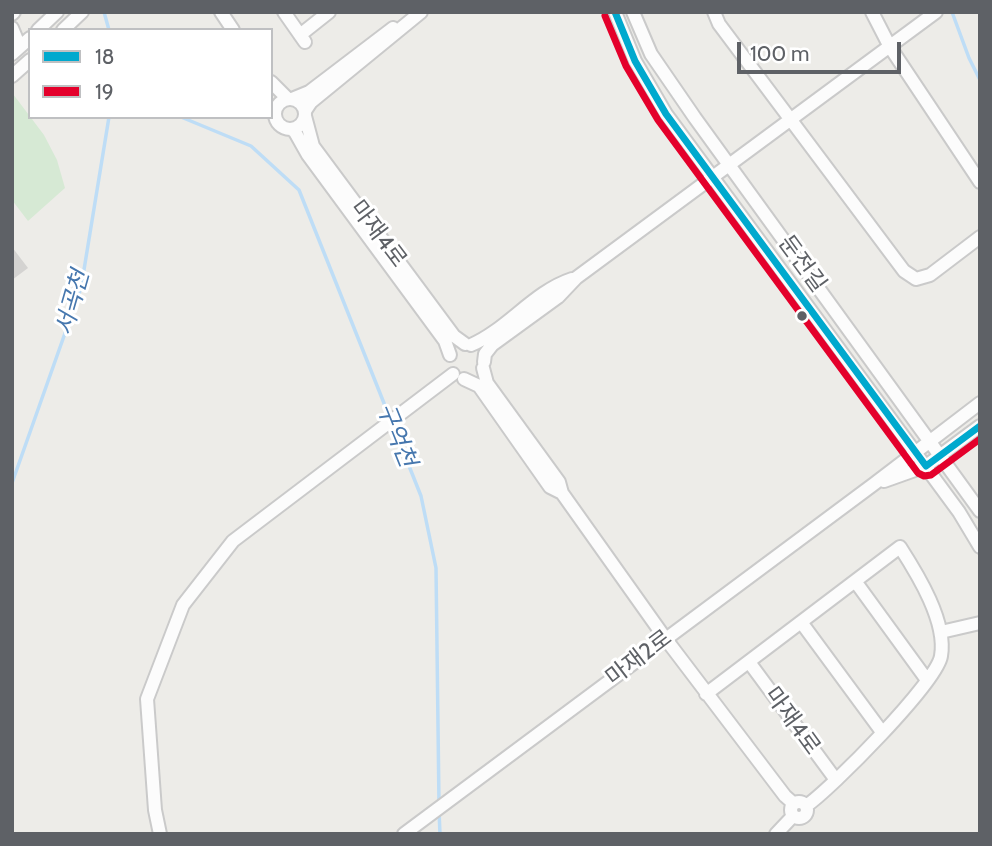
<!DOCTYPE html>
<meta charset="utf-8">
<style>
body{margin:0}
#map{position:relative;width:992px;height:846px;overflow:hidden;background:#edece8;font-family:Cabin,sans-serif}
canvas{display:block}
.frame{position:absolute;inset:0;border:14px solid #5e6166;pointer-events:none}
.legend{position:absolute;left:28px;top:28px;width:245px;height:91px;box-sizing:border-box;background:#fff;border:2px solid #bfc0c2;margin:0;padding:9px 12px;list-style:none;font-size:21px;color:#5e6166}
.legend li{display:flex;align-items:center;gap:14px;height:35px}
.legend b{width:35px;border:2px solid #bfc0c2}
.scale{position:absolute;left:737px;top:42px;width:164px;height:32px;box-sizing:border-box;border:4px solid #5e6166;border-top:0;padding-left:9px;font-size:21px;line-height:24px;white-space:nowrap;color:#5e6166;-webkit-text-stroke:5px #fff;paint-order:stroke}
</style>
<div id="map">
<canvas width="992" height="846"></canvas>
<div class="frame"></div>
<ul class="legend">
<li><b style="height:9px;background:#00a9ce"></b>18</li>
<li><b style="height:9px;background:#e4002b"></b>19</li>
</ul>
<div class="scale">100 m</div>
</div>
<script>
const ctx = document.querySelector('canvas').getContext('2d');
ctx.lineJoin = 'round';
function paint(path, color) {
  ctx.fillStyle = color;
  ctx.fill(path, 'evenodd');
}
function stroke(path, color, width, dash) {
  ctx.strokeStyle = color;
  ctx.lineWidth = width;
  ctx.lineCap = dash ? 'butt' : 'round';
  ctx.setLineDash(dash || []);
  ctx.stroke(path);
}
function label(font, color, halo, rows, align = 'center') {
  ctx.font = font + ' Cabin,"Noto Sans KR",sans-serif';
  ctx.lineWidth = 6;
  ctx.setLineDash([]);
  ctx.textBaseline = 'middle';
  ctx.strokeStyle = halo;
  ctx.fillStyle = color;
  for (const [text, x, y, turn = 0] of rows) {
    ctx.save();
    ctx.translate(x, y);
    ctx.rotate((+turn || 0) * Math.PI / 180);
    ctx.textAlign = isNaN(turn) ? turn : align;
    if (halo) ctx.strokeText(text, 0, 0);
    ctx.fillText(text, 0, 0);
    ctx.restore();
  }
}
paint(new Path2D(`
 M 13,94 L 44,135 L 57,160 L 65,188 L 28,221 L 12,200 Z`), '#d6e9d4');
stroke(new Path2D(`
 M 104,12 L 109,30
 M 952,12 L 969,58 L 980,80
 M 181,117 L 251,146 L 299,190 L 421,496 L 436,568 L 439,804
 M 12,483 L 81,288 L 109,117
 M 439,811 L 440,834`), '#beddf6', 3.5);
paint(new Path2D(`
 M 12,247 L 28,268 L 12,280 Z`), '#d4d3d1');
const minor = new Path2D(`
 M 221,12 L 233,30
 M 284,12 L 305,42
 M 615,12 L 635,61 L 666,114 L 959,512 L 980,547
 M 633,12 L 651,54 L 695,118 L 980,511
 M 714,12 L 719,24 L 904,271 L 916,279 L 930,275 L 980,237
 M 872,12 L 890,47 L 980,182
 M 12,14 L 14,12
 M 12,28 L 20,47
 M 38,30 L 57,12
 M 63,30 L 82,12
 M 300,35 L 329,12
 M 12,54 L 30,38
 M 12,76 L 30,60
 M 271,82 L 287,98
 M275 114a15 15 0 1 1 30 0a15 15 0 1 1-30 0Z
 M 292,99 L 309,92 L 393,28
 M 305,111 L 311,102 L 421,12
 M 305,116 L 313,146 L 454,336 L 465,344
 M 291,129 L 295,132 L 308,155 L 445,341 L 450,355
 M 471,345 C 508,329 533,292 572,279
 M 484,362 L 485,354 L 492,345 L 558,297 L 576,278 L 936,12
 M 483,368 L 487,383 L 559,482 L 562,493 L 665,638 L 785,796 L 793,803
 M 464,379 L 479,386 L 550,487 L 562,493
 M 884,481 L 926,466 L 980,426
 M 855,581 L 927,680
 M 801,622 L 882,732
 M 941,632 L 980,623
 M 749,662 L 836,780
 M 706,694 L 900,547 C 918,575 947,622 941,656 C 937,682 831,789 806,806
 M791 810a8 8 0 1 1 16 0a8 8 0 1 1-16 0Z
 M 160,834 L 155,810 L 147,699 L 183,605 L 233,541 L 453,374
 M 404,834 L 874,484 L 980,403
 M 776,834 L 793,816`);
stroke(minor, '#cacaca', 16);
stroke(minor, '#fcfcfc', 12);
stroke(new Path2D(`
 M 615,12 L 635,61 L 666,114 L 926,466 L 980,426`), '#00a9ce', 7);
stroke(new Path2D(`
 M 605,16 L 626,66 L 658,120 L 918,473 L 924,476 L 931,475 L 980,439`), '#e4002b', 7);
for (const [x, y, r, color] of [
 [802,316,6,"#5e6166"]
]) {
  const dot = new Path2D();
  dot.arc(x, y, r, 0, 2 * Math.PI);
  ctx.fillStyle = color;
  ctx.fill(dot);
  stroke(dot, '#fff', 2.5);
}
label('23px', '#5e6166', '#fff', [
 ["마재4로",378,234,53],
 ["둔전길",802,264,54],
 ["마재2로",639,658,-37],
 ["마재4로",792,721,54]
]);
label('italic 24px', '#4677ae', '#fff', [
 ["서곡천",73,303,-74],
 ["구억천",396,435,68]
]);
</script>
